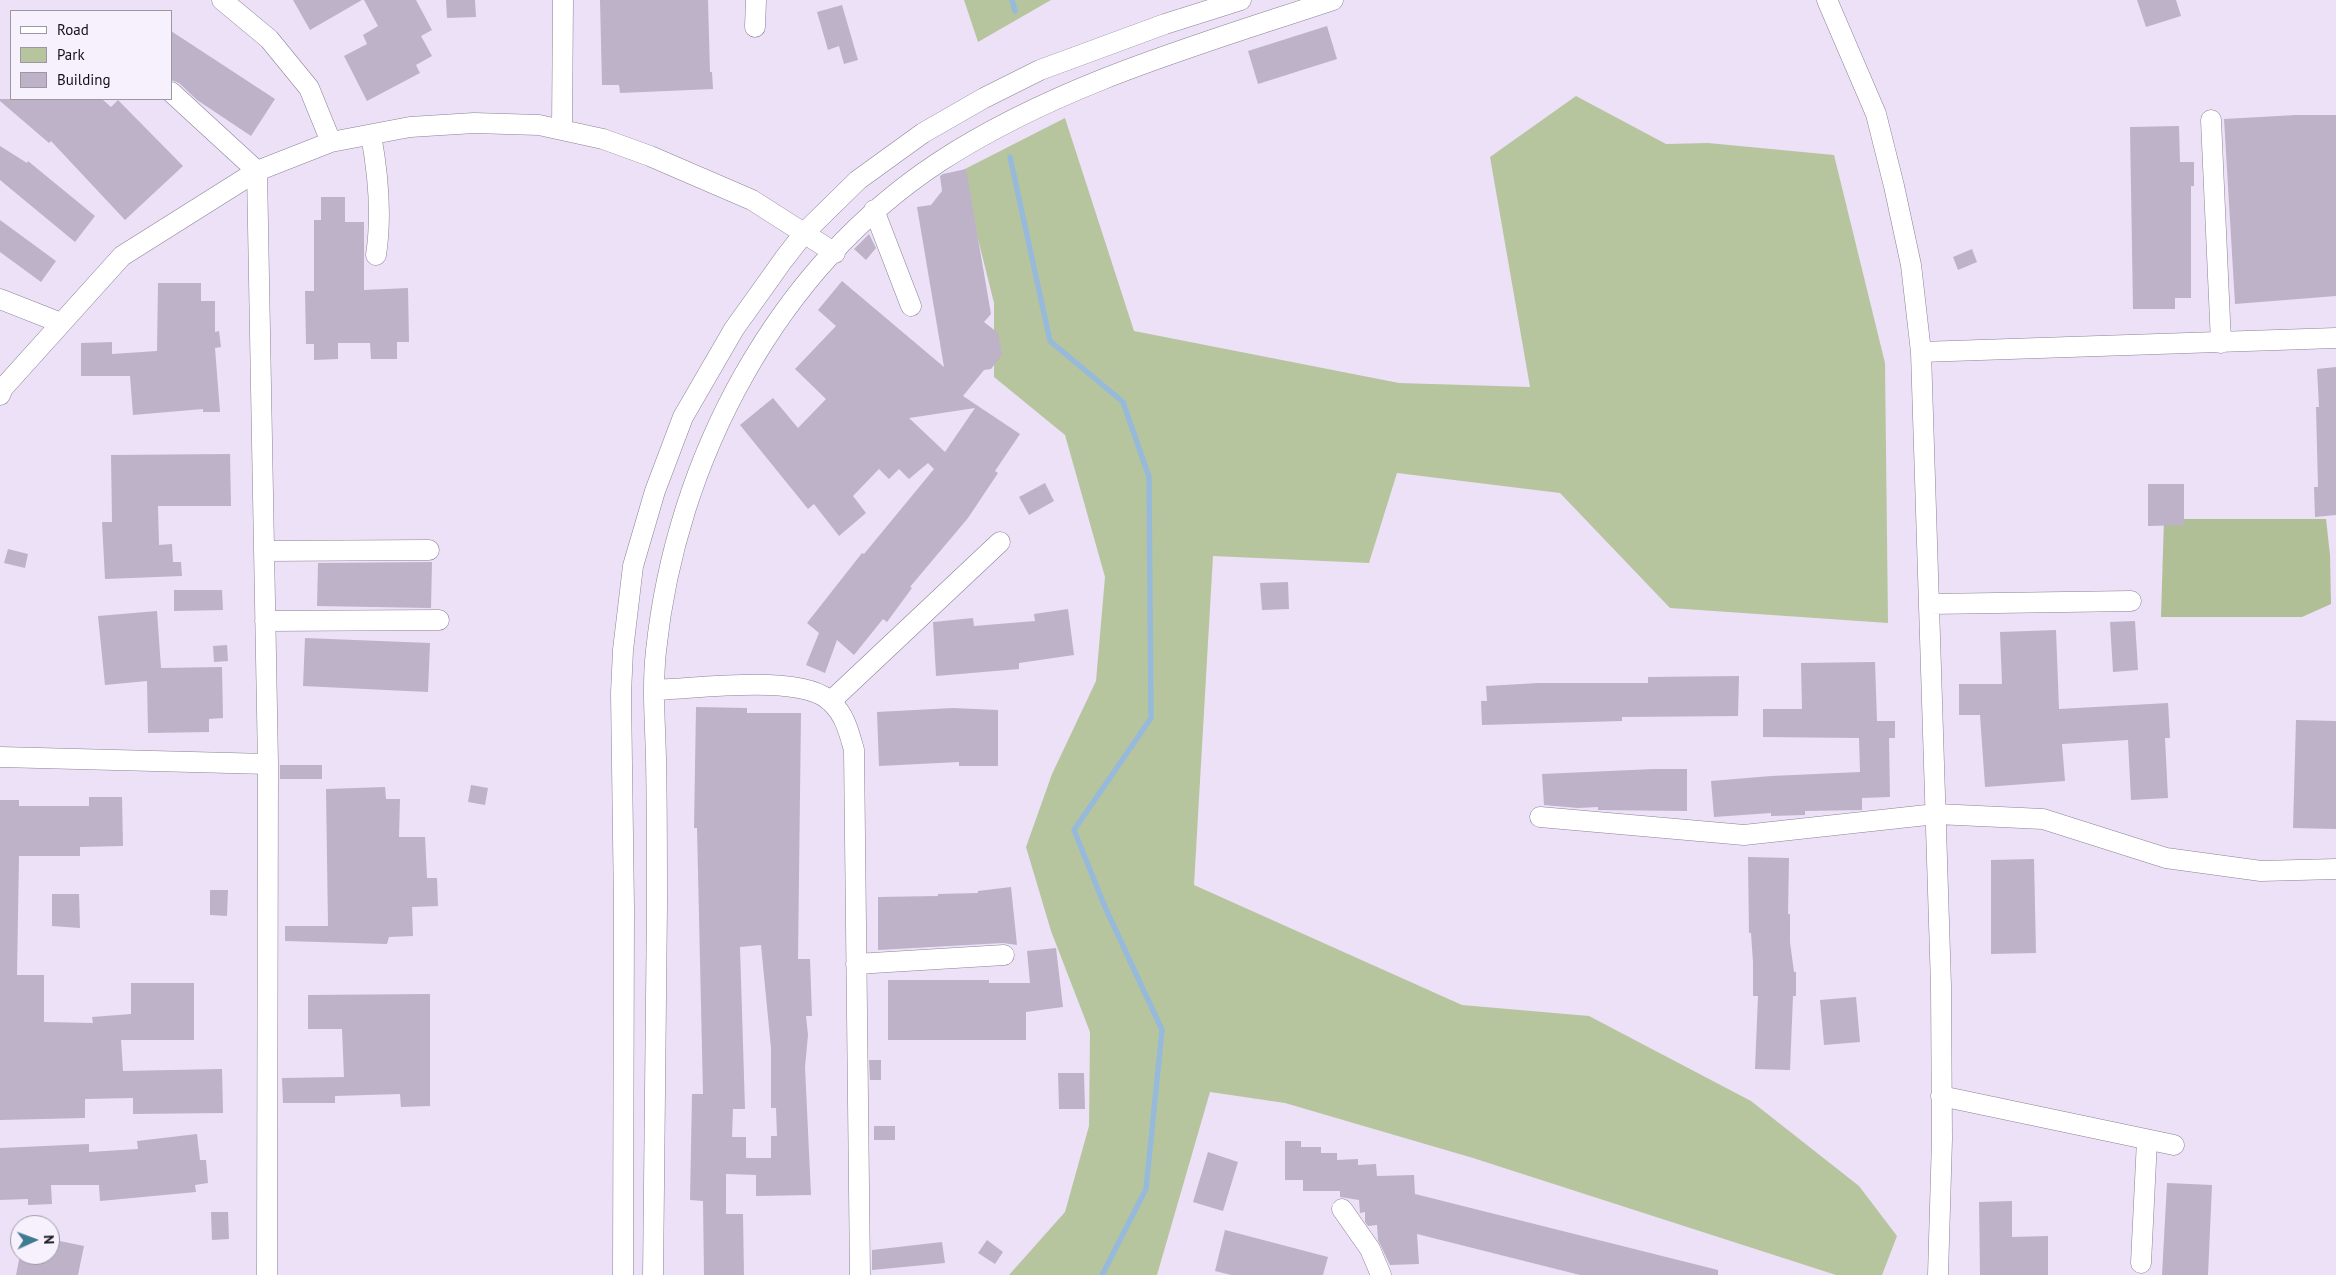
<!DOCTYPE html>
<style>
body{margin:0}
#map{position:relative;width:2336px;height:1275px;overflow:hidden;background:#ece1f7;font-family:"PT Sans",sans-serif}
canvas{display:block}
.legend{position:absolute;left:10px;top:10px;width:162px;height:90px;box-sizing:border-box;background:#f7f1fe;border:1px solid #9c97a1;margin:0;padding:6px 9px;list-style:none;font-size:15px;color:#130f16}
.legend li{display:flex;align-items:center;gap:10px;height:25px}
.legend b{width:25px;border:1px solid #9c97a1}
.north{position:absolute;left:10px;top:1215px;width:50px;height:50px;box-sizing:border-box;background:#f7f1fe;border:1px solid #9c97a1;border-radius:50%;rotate:88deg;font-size:14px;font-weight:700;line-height:20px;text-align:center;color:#130f16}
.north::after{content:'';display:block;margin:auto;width:18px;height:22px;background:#3e7a91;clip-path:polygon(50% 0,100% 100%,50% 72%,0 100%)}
</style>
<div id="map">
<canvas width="2336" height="1275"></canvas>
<ul class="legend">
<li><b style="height:6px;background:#fff"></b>Road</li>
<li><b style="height:14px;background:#b7c59f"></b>Park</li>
<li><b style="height:14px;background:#bdb2c7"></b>Building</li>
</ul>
<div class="north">N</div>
</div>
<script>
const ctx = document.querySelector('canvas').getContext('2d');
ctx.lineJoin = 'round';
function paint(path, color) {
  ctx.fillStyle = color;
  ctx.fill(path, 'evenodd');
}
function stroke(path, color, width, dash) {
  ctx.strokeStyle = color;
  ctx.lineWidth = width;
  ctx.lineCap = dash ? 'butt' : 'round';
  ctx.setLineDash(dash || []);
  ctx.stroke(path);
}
paint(new Path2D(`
 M 964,0 L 1051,0 L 978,42 Z
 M 1576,96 L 1666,144 L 1708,143 L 1834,155 L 1885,363 L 1888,623 L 1670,608 L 1560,493 L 1397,473 L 1369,563 L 1213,556 L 1194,885 L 1462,1005 L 1589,1016 L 1751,1101 L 1859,1186 L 1897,1236 L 1882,1275 L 1836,1275 L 1473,1158 L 1285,1103 L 1210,1092 L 1157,1275 L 1009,1275 L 1065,1212 L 1089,1126 L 1090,1032 L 1051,931 L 1026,847 L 1052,774 L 1096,681 L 1105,577 L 1065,435 L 994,377 L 994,303 L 961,171 L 1065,118 L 1134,331 L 1399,383 L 1530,387 L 1490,157 Z`), '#b7c59f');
paint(new Path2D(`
 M 2164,519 L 2326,519 L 2330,555 L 2331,604 L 2302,617 L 2161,617 Z`), '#b0bf95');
stroke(new Path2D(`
 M 1012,0 L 1015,11
 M 1010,157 L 1050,341 L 1123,402 L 1149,477 L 1151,718 L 1074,830 L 1105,907 L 1162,1030 L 1146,1189 L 1102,1275`), '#98bada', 5.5);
paint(new Path2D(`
 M 293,0 L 362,0 L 310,30 Z
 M 364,0 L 416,0 L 432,30 L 421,36 L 432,56 L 416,65 L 420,73 L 367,101 L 344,56 L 367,44 L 363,35 L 378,26 Z
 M 446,0 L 475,0 L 476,17 L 447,18 Z
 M 600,0 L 708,0 L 710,72 L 712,72 L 713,89 L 620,93 L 619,85 L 602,85 Z
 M 2137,0 L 2176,0 L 2181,16 L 2146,27 Z
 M 842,5 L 858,60 L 844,64 L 839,46 L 828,50 L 817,12 Z
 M 1327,26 L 1337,59 L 1258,84 L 1248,51 Z
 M 171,31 L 275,99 L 251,136 L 197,100 L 179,83 L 171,80 Z
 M 0,99 L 102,99 L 111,107 L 118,100 L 183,166 L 125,220 L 51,141 L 49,143 L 0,101 Z
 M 2296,115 L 2336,115 L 2336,296 L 2235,304 L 2224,119 Z
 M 2179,126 L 2180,162 L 2194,162 L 2194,186 L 2191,186 L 2191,298 L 2175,298 L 2175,309 L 2133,309 L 2130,127 Z
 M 0,146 L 27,163 L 28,161 L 95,216 L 75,242 L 0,180 Z
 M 966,169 L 991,314 L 984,322 L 998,333 L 1002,355 L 991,369 L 984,370 L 963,396 L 1020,434 L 995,471 L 998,473 L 968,518 L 910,587 L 912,588 L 887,622 L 883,619 L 854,655 L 837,640 L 825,673 L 806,665 L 819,633 L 807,623 L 862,553 L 864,554 L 934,469 L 928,463 L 909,479 L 899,469 L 889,479 L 879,469 L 853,496 L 866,513 L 839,536 L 814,504 L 808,509 L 740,425 L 773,398 L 798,428 L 826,399 L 795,369 L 836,326 L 818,310 L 842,281 L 944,367 L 917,207 L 931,205 L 942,191 L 940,176 L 943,174 ZM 975,408 L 945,452 L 909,418 Z
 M 321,197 L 345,197 L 345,222 L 364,222 L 364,290 L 408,288 L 409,342 L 397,342 L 397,359 L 371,359 L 370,343 L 338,343 L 338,359 L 314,360 L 314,344 L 306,344 L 305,291 L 314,291 L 314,220 L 321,220 Z
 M 0,220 L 56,261 L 41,282 L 0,252 Z
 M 869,234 L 876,248 L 866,260 L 854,249 Z
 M 1972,249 L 1977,262 L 1958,270 L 1953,257 Z
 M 158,283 L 201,283 L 201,301 L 215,301 L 215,332 L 219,331 L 221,347 L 215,348 L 220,412 L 203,412 L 203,409 L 133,415 L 130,376 L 81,376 L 81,343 L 112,342 L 112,354 L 157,351 Z
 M 2336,367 L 2336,515 L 2315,517 L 2314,487 L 2318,487 L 2316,407 L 2319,407 L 2317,369 Z
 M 230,454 L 231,506 L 158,506 L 159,545 L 172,544 L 173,562 L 181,562 L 182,576 L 105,579 L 102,522 L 112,522 L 111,455 Z
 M 1045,483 L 1054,501 L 1029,515 L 1019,497 Z
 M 2148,484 L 2184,484 L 2184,525 L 2148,526 Z
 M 8,549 L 28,554 L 25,568 L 4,563 Z
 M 432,562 L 431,608 L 317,606 L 318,563 Z
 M 1288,582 L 1289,609 L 1262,610 L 1260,583 Z
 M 174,590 L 222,590 L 223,610 L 174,611 Z
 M 1068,609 L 1074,655 L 1019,663 L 1019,669 L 936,676 L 933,622 L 973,618 L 974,626 L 1035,621 L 1034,614 Z
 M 157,611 L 161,668 L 222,667 L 223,718 L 209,719 L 209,732 L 148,733 L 147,681 L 105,685 L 98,616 Z
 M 2135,621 L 2138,670 L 2113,672 L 2110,622 Z
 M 2056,630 L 2059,709 L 2168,703 L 2170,738 L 2165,738 L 2168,798 L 2131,800 L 2128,740 L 2062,744 L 2065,781 L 1985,787 L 1980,715 L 1959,715 L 1959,684 L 2002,684 L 2000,632 Z
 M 305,638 L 430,643 L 428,692 L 303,686 Z
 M 227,645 L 228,661 L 214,662 L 213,646 Z
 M 1875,662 L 1877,721 L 1895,721 L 1895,738 L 1889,738 L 1890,797 L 1862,798 L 1862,810 L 1805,811 L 1805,815 L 1771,816 L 1771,813 L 1714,817 L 1711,781 L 1771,776 L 1860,772 L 1859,738 L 1763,737 L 1763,709 L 1802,709 L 1801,663 Z
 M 1739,676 L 1738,716 L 1622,717 L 1622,721 L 1482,725 L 1481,701 L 1487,701 L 1486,686 L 1539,683 L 1648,683 L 1648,677 Z
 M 696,707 L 747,708 L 747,713 L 801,713 L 798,959 L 810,959 L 812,1016 L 806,1016 L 808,1035 L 805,1067 L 811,1195 L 756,1196 L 756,1175 L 726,1174 L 726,1214 L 743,1214 L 744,1275 L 704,1275 L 703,1201 L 690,1200 L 692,1094 L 703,1094 L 697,828 L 694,828 ZM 761,945 L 771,1048 L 771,1108 L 776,1108 L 777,1136 L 771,1136 L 771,1158 L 746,1158 L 746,1137 L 732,1137 L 733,1109 L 745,1109 L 740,947 Z
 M 953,708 L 998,710 L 998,766 L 959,766 L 959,762 L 879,766 L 877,712 Z
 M 2296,720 L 2336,721 L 2336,829 L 2293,828 Z
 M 280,765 L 322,765 L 322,779 L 280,779 Z
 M 1654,769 L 1687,769 L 1687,811 L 1598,810 L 1598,807 L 1578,808 L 1544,805 L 1542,774 Z
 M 471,785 L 488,788 L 485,805 L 468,802 Z
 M 385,787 L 386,799 L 400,799 L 399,837 L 425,837 L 427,878 L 437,878 L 438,906 L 412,907 L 413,936 L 389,937 L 387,944 L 285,941 L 285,926 L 328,926 L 326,789 Z
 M 89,797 L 122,797 L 123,846 L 80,847 L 80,856 L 19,856 L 17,975 L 44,975 L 44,1022 L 93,1023 L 92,1017 L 131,1014 L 131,983 L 194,983 L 194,1040 L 121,1040 L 123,1071 L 222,1069 L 223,1113 L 133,1114 L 133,1098 L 85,1099 L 85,1118 L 0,1120 L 0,800 L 19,800 L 19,806 L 89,806 Z
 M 1748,857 L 1789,858 L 1788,914 L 1790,914 L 1790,942 L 1794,972 L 1796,972 L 1796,996 L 1793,996 L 1790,1070 L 1755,1069 L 1758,996 L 1753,996 L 1753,962 L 1751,933 L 1749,933 Z
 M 2034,859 L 2036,953 L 1991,954 L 1991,860 Z
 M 1011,887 L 1017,945 L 1003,943 L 878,950 L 878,897 L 938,896 L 938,894 L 978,893 L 978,891 Z
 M 210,890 L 228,890 L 227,916 L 210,915 Z
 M 52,894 L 79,894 L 80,928 L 52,926 Z
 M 1056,948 L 1063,1007 L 1026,1012 L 1026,1040 L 888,1040 L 888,980 L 989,980 L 989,983 L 1030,983 L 1027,951 Z
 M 430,994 L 430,1106 L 401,1107 L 400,1094 L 335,1096 L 335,1103 L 283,1103 L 282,1078 L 344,1077 L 342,1029 L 308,1029 L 308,995 Z
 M 1856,997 L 1860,1042 L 1824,1045 L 1820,1000 Z
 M 869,1060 L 881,1060 L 881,1080 L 870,1080 Z
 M 1058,1073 L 1084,1073 L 1085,1109 L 1059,1109 Z
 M 874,1126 L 895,1126 L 895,1140 L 874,1140 Z
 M 197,1134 L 200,1160 L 206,1160 L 208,1183 L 195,1185 L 196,1192 L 100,1201 L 99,1185 L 51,1185 L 52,1204 L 28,1205 L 28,1199 L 0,1200 L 0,1148 L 89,1144 L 89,1152 L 138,1149 L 137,1141 Z
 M 1285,1141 L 1301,1141 L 1301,1147 L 1321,1147 L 1321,1153 L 1337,1153 L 1337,1160 L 1358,1159 L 1358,1165 L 1376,1164 L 1377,1176 L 1414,1175 L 1415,1194 L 1718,1270 L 1718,1275 L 1580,1275 L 1417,1234 L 1419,1264 L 1390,1265 L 1378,1240 L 1377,1225 L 1368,1226 L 1365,1222 L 1365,1212 L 1360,1213 L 1359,1200 L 1340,1197 L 1340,1191 L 1303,1191 L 1303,1180 L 1285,1180 Z
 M 1208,1152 L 1238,1162 L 1223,1211 L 1193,1202 Z
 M 2167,1183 L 2212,1185 L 2208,1275 L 2162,1275 Z
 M 2012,1201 L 2012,1237 L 2048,1236 L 2048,1275 L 1980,1275 L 1979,1202 Z
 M 211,1212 L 228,1212 L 229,1239 L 212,1240 Z
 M 1225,1230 L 1328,1257 L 1323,1275 L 1231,1275 L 1215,1271 Z
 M 50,1239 L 84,1246 L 78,1275 L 16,1275 L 20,1255 L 50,1255 Z
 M 987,1240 L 1003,1252 L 995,1264 L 978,1253 Z
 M 942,1242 L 945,1263 L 872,1270 L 872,1250 Z`), '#bdb2c7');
const minor = new Path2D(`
 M 222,0 L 269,39 L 309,88 L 331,142
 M 1827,0 L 1876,114 L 1894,186 L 1911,265 L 1921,352 L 1941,986 L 1942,1139 L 1938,1275
 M 755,27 L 756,0
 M 171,92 L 257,171 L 268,764 L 267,1275
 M 2211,120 L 2221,343
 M 562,130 L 563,0
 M 371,135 C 378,173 382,216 376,255
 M 874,210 L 911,306
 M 0,299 L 61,323
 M 1921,352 L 2336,338
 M 0,395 L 3,388 L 122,256 L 257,171 L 331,142 L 410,127 L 474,123 L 539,125 L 603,139 L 650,156 L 752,200 L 835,253
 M 264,551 L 429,550
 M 1930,604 L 2131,601
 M 265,621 L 439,620
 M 654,690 C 695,689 803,673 831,702 C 845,715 849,732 854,750 L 860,1275
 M 831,701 L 1000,542
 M 0,757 L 268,764
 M 1540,817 L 1744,835 L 1936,814 L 2043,819 L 2166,858 L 2261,871 L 2336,869
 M 856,964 L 1004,955
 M 1941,1096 L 2174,1145
 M 1342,1209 L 1370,1249 L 1381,1275
 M 2141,1263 L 2147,1140
 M 623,1275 L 624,908 L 621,693 L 623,650 L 633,566 L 655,491 L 683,417 L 734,329 L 784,259 L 805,232 L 858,180 L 923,133 L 984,98 L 1040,70 L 1165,24 L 1241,0
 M 653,1275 C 655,1152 656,1029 657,905 C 657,856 657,807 656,758 C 655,722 652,686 656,651 C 676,459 776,270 939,162 C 1059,84 1198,45 1333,0`);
stroke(minor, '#8b8195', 21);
stroke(minor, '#fff', 20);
</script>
